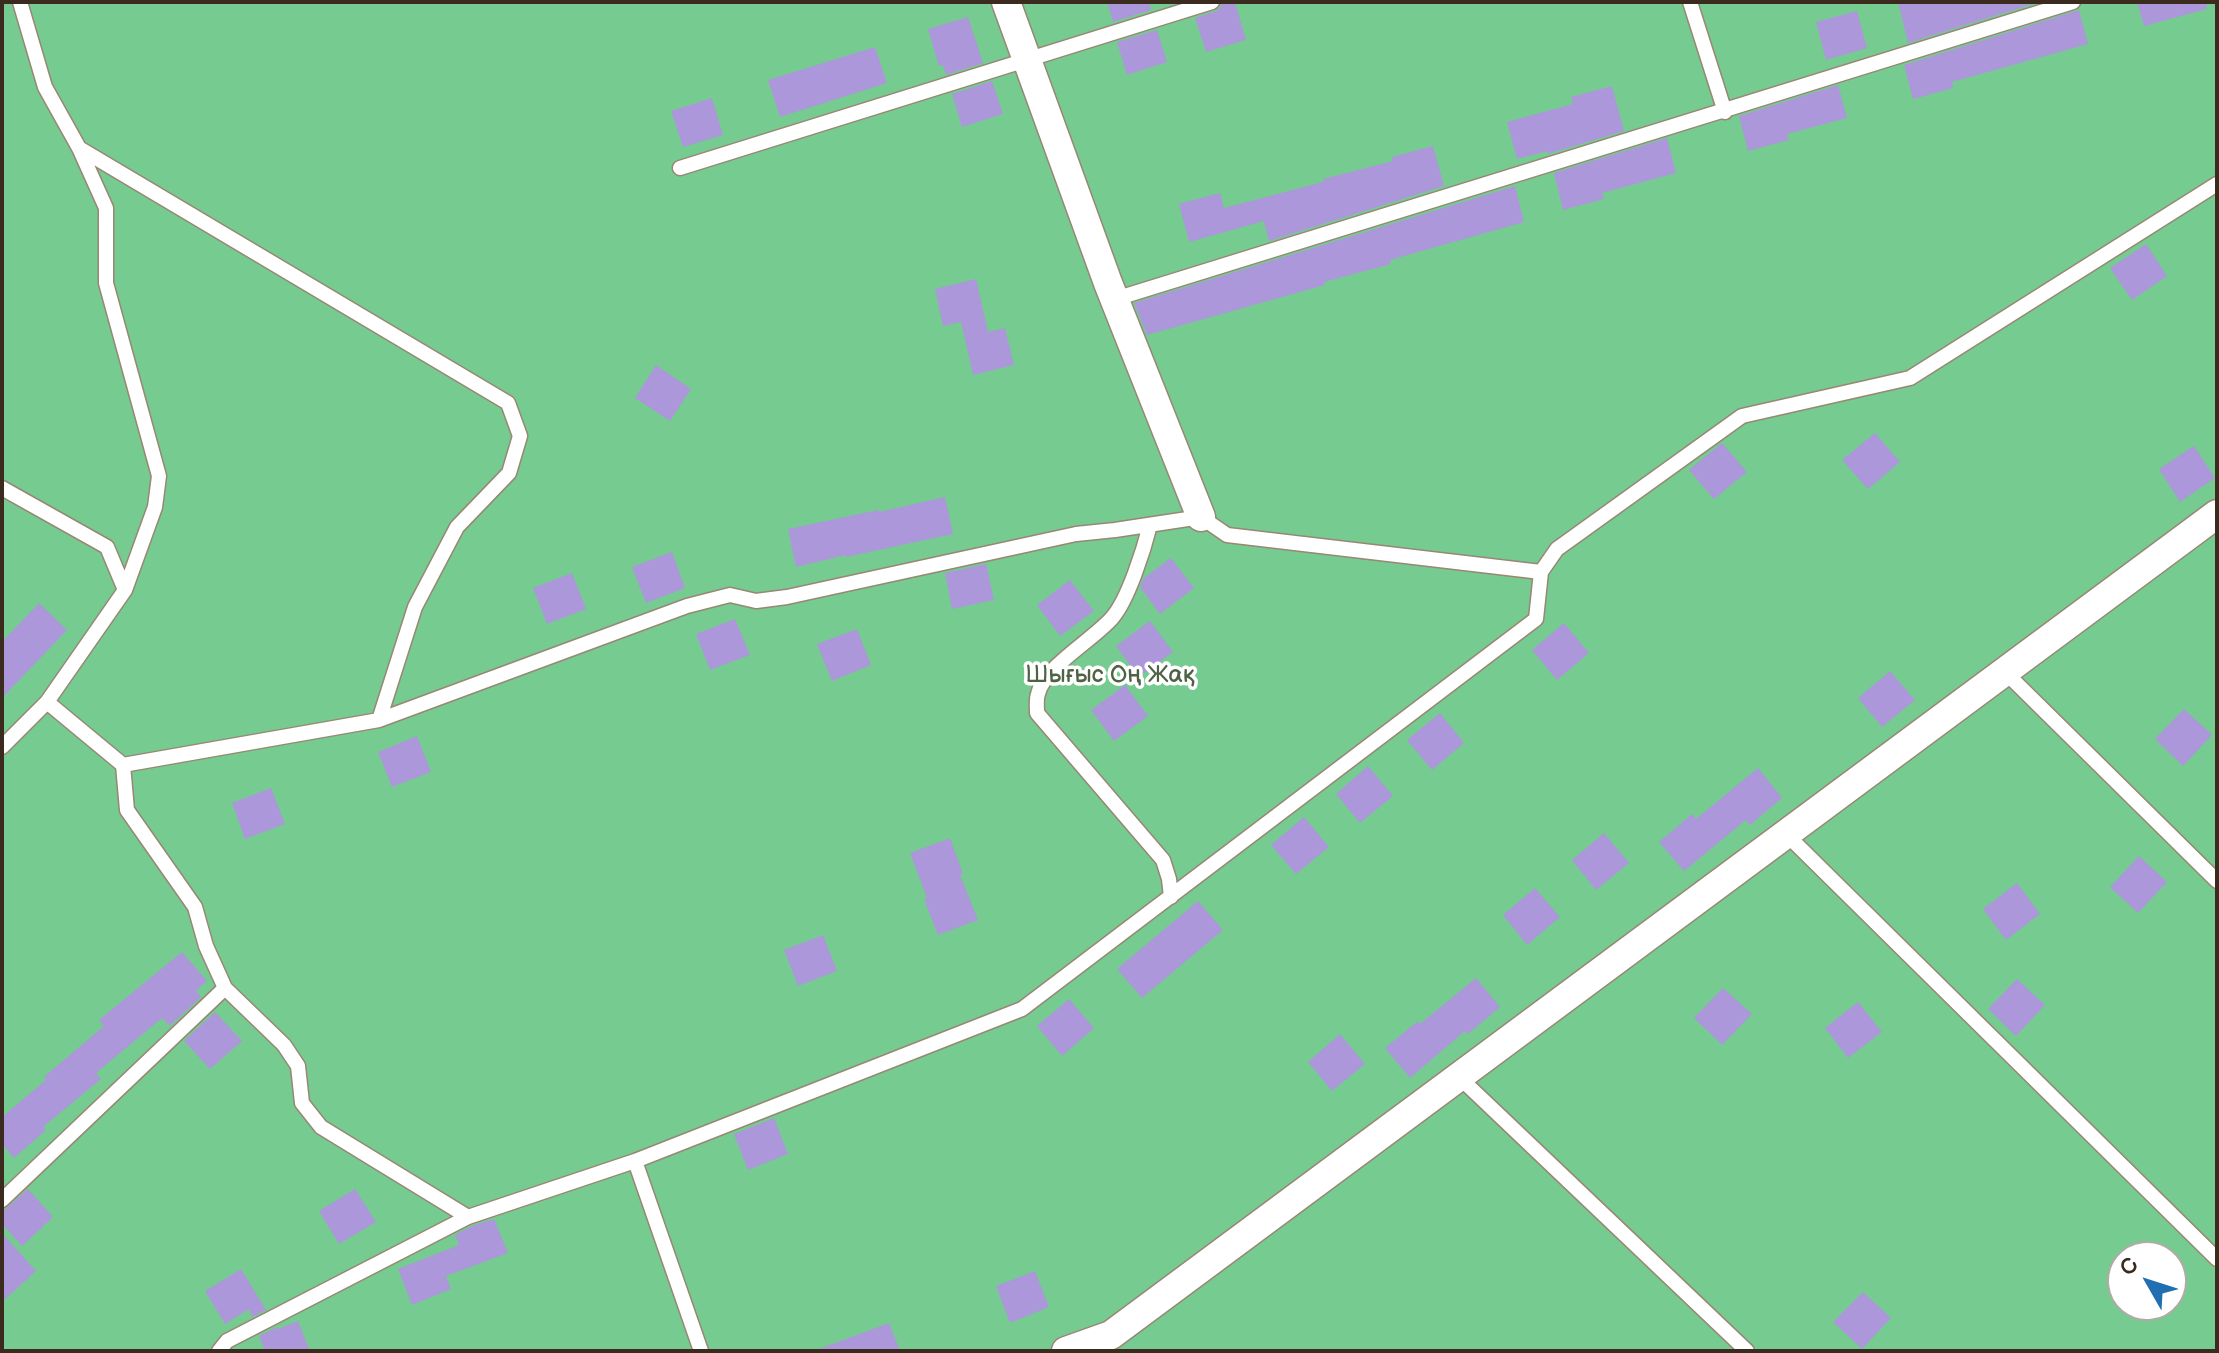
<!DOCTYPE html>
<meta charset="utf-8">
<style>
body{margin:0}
#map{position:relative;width:2219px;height:1353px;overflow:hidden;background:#f6e4cc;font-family:"Balsamiq Sans",sans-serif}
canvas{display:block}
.frame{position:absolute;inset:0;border:4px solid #3b2a1e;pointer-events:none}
.north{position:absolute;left:2107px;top:1241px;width:80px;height:80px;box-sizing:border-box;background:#fff;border:2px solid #b1aaa5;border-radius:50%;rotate:309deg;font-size:22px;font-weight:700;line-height:32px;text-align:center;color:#3b2a1e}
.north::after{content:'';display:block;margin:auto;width:28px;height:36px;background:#1f6fb2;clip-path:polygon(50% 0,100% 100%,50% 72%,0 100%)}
</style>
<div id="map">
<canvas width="2219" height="1353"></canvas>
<div class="frame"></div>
<div class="north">С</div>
</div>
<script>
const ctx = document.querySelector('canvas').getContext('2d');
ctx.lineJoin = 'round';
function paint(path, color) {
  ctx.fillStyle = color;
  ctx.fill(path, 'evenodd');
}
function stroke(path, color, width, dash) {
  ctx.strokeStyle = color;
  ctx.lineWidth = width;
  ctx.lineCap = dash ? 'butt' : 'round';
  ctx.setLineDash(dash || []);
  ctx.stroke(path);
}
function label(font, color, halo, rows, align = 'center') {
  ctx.font = font + ' "Balsamiq Sans",sans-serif';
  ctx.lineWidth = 7;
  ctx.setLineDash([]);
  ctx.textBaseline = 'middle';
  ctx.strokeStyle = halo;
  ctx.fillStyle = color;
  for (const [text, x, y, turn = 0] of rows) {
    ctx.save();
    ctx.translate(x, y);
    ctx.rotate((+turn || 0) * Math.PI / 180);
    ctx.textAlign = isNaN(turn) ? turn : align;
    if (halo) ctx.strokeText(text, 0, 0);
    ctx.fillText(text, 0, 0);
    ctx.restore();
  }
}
paint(new Path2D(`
 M 2,2 L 2217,2 L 2217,1351 L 2,1351 ZM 2123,1257 L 2171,1257 L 2171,1305 L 2123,1305 Z`), '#75cb90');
paint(new Path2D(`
 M 1107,2 L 1149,2 L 1151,10 L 1113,22 Z
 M 1222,2 L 1235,2 L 1246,40 L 1206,52 L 1195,18 L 1216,11 L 1220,8 Z
 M 1898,2 L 2039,2 L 1908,43 Z
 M 2137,2 L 2206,2 L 2207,9 L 2144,26 Z
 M 2079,10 L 2088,44 L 1952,82 L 1953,88 L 1913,99 L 1904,65 Z
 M 1857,11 L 1867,48 L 1826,60 L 1816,22 Z
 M 968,17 L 983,63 L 946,75 L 943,65 L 939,66 L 928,29 Z
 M 1157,30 L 1167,62 L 1127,75 L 1117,42 Z
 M 875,47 L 887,83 L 780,117 L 768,80 Z
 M 992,81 L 1003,114 L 962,127 L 952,94 Z
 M 1838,85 L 1847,118 L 1787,134 L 1789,140 L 1748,151 L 1739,116 Z
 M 1612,86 L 1624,131 L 1548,154 L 1548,151 L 1517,159 L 1507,122 L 1573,104 L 1571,97 Z
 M 712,98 L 723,135 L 683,147 L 671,111 Z
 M 1667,138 L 1676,173 L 1602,193 L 1604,199 L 1563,210 L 1554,173 Z
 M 1433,146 L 1444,186 L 1269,241 L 1264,221 L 1189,242 L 1179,204 L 1220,193 L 1224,208 L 1323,182 L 1323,179 L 1393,161 L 1392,157 Z
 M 1515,186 L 1524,222 L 1390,260 L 1391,264 L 1324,282 L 1325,285 L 1147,335 L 1134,303 Z
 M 2146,244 L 2167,276 L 2132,300 L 2110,268 Z
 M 976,279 L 988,332 L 1005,328 L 1014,365 L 973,375 L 961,322 L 943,326 L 935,289 Z
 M 656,365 L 691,389 L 670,421 L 635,398 Z
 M 1875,433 L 1900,462 L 1868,489 L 1842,460 Z
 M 1722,443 L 1747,472 L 1714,499 L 1689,470 Z
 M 2194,446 L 2215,478 L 2180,502 L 2159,469 Z
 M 945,497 L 953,534 L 846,557 L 846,555 L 796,567 L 788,529 L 878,510 L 879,512 Z
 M 672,552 L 685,588 L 646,603 L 632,567 Z
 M 1171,558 L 1194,588 L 1160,614 L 1140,587 L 1144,578 Z
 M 986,564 L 994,600 L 952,609 L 945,573 Z
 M 572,573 L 586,609 L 547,624 L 533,588 Z
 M 1070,580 L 1094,611 L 1060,636 L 1037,605 Z
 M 39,603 L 67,630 L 2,698 L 2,642 Z
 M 735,619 L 750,655 L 710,670 L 696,634 Z
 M 1150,621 L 1173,652 L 1139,677 L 1116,646 Z
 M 1564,623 L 1589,653 L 1557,680 L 1532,650 Z
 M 857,629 L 871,665 L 832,681 L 817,644 Z
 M 1890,671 L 1915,700 L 1882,727 L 1858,698 Z
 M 1125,685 L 1148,716 L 1114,741 L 1091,710 Z
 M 2184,709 L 2212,735 L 2183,766 L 2155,739 Z
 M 1440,713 L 1464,743 L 1432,770 L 1407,740 Z
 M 417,736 L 431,772 L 392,787 L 378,752 Z
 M 1368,766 L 1393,796 L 1360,823 L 1336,794 Z
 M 1758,768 L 1782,798 L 1750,825 L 1746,820 L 1684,871 L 1659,842 L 1692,814 L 1696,819 Z
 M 271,788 L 285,824 L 245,839 L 232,803 Z
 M 1304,817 L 1329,847 L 1296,874 L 1271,845 Z
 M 1604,833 L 1629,863 L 1596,890 L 1572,860 Z
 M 950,838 L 963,874 L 960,875 L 978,920 L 938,935 L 924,899 L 927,898 L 910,853 Z
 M 2139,856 L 2167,882 L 2138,913 L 2110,887 Z
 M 2017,883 L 2040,914 L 2006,940 L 1983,909 Z
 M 1535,888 L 1560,917 L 1527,945 L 1503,915 Z
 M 1198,901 L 1223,930 L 1142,998 L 1117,969 Z
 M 823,935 L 837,971 L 798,986 L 784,950 Z
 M 182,952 L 207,981 L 196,991 L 201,997 L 170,1026 L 162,1018 L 96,1073 L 101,1079 L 43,1127 L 46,1130 L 14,1158 L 2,1144 L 2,1117 L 46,1080 L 44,1077 L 104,1026 L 99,1020 Z
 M 1476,978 L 1500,1007 L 1468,1034 L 1465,1031 L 1410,1078 L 1385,1048 L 1418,1021 L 1420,1024 Z
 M 2017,979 L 2045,1005 L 2016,1036 L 1988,1009 Z
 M 1723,988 L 1752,1014 L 1722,1045 L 1694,1018 Z
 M 1069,999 L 1094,1028 L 1062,1056 L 1037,1026 Z
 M 1858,1002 L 1882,1032 L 1848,1058 L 1825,1028 Z
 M 215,1012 L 242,1041 L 210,1069 L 184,1041 Z
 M 1340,1034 L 1365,1064 L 1332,1091 L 1308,1062 Z
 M 774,1118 L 788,1154 L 748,1170 L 734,1134 Z
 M 28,1189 L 53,1217 L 22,1246 L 2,1224 L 2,1212 Z
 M 355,1189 L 376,1222 L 339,1244 L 319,1211 Z
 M 494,1219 L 508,1253 L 446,1276 L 451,1289 L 412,1305 L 398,1269 L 459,1245 L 455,1235 L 472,1226 Z
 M 2,1233 L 36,1271 L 2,1302 Z
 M 241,1269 L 266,1310 L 252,1317 L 249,1309 L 225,1324 L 205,1291 Z
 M 1035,1271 L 1049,1307 L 1010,1323 L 996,1286 Z
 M 1863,1292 L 1891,1318 L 1862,1349 L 1833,1322 Z
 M 298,1321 L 310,1351 L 265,1351 L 259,1336 L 277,1327 L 278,1329 Z
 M 889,1323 L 900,1351 L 820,1351 L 819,1349 Z`), '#ad97db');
const service = new Path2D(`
 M 20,2 L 45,87 L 79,148 L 106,208 L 106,283 L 159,476 L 155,507 L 125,590
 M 1690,2 L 1725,112
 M 79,148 L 508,403 L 520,436 L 509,473 L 457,527 L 415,607 L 379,720
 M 680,168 L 1212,2
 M 1115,299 L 2073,2
 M 2,488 L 107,547 L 125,590 L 47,702 L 2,747
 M 1150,525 C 1144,549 1128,600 1112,618 C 1093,640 1044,667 1038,694 C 1036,699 1037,707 1037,713 L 1163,860 L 1169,879 L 1171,897
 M 2005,672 L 2217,881
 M 47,702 L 123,765 L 127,810 L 195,907 L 206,946 L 225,988 L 284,1045 L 298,1066 L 302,1103 L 321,1127 L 468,1217
 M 123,765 L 379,720 L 687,606 L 730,595 L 756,601 L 787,597 L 1076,534 L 1115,530 L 1201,517 L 1227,535 L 1541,572
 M 1786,834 L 2217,1259
 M 1459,1077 L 1747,1351
 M 635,1161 L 701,1351
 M 2,1200 L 225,988
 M 219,1351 L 227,1341 L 468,1217 L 635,1161 L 1022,1009 L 1536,619 L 1541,572 L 1557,549 L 1742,416 L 1910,378 L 2217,184`);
const minor = new Path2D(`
 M 1006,2 L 1108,283 L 1201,517
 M 1066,1351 L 1111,1335 L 2217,514`);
stroke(service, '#988775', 17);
stroke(minor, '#988775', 31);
stroke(service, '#fff', 14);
stroke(minor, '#fff', 28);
label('24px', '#4f6246', '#fff', [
 ["Шығыс Оң Жақ",1110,676]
]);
</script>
